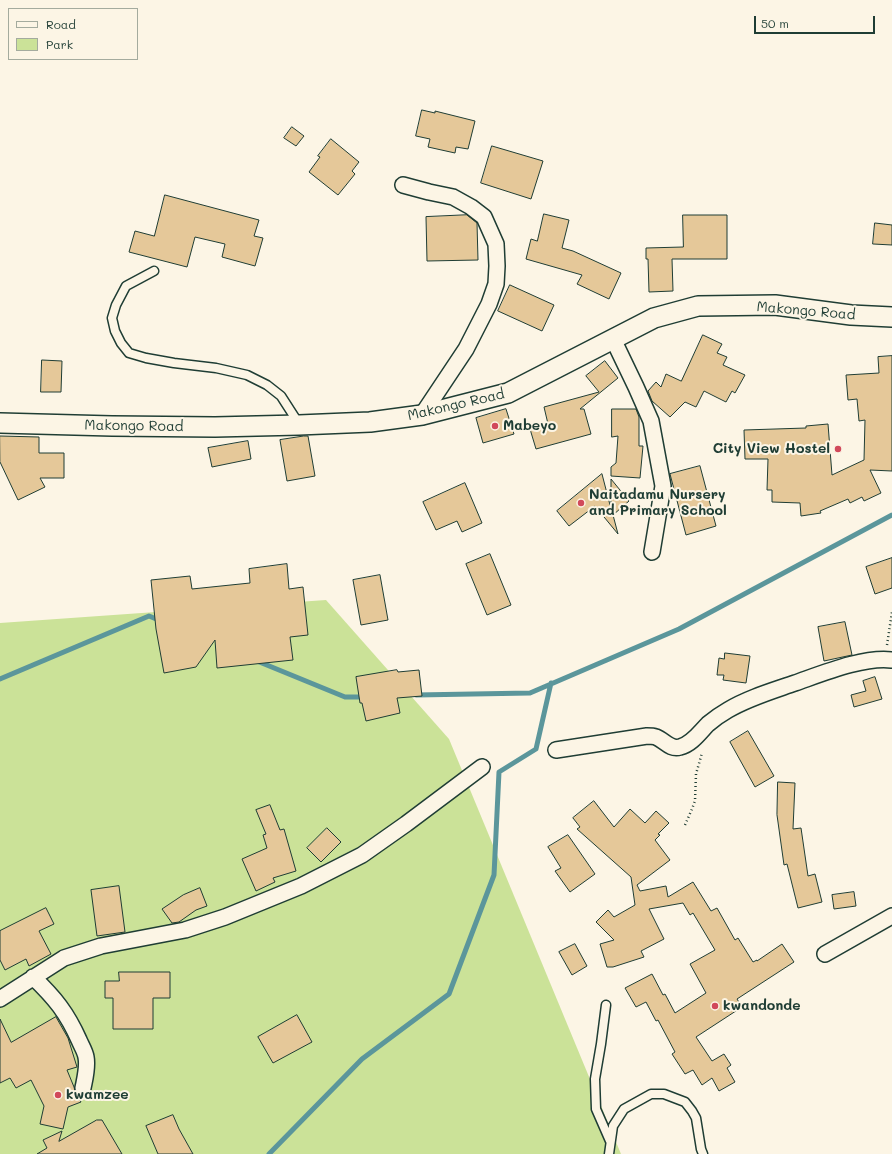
<!DOCTYPE html>
<style>
body{margin:0}
#map{position:relative;width:892px;height:1154px;overflow:hidden;background:#fcf5e5;font-family:Mali,sans-serif}
canvas{display:block}
.legend{position:absolute;left:8px;top:8px;width:130px;height:52px;box-sizing:border-box;background:#fcf5e5;border:1px solid #a4ab9e;margin:0;padding:5px 7px;list-style:none;font-size:12px;color:#1f3d34}
.legend li{display:flex;align-items:center;gap:8px;height:20px}
.legend b{width:20px;border:1px solid #a4ab9e}
.scale{position:absolute;left:754px;top:16px;width:121px;height:18px;box-sizing:border-box;border:2px solid #1f3d34;border-top:0;padding-left:5px;font-size:12px;line-height:14px;white-space:nowrap;color:#1f3d34;-webkit-text-stroke:3px #fcf5e5;paint-order:stroke}
</style>
<div id="map">
<canvas width="892" height="1154"></canvas>
<ul class="legend">
<li><b style="height:5px;background:#fcf5e5"></b>Road</li>
<li><b style="height:11px;background:#cbe298"></b>Park</li>
</ul>
<div class="scale">50 m</div>
</div>
<script>
const ctx = document.querySelector('canvas').getContext('2d');
ctx.lineJoin = 'round';
function paint(path, color) {
  ctx.fillStyle = color;
  ctx.fill(path, 'evenodd');
}
function stroke(path, color, width, dash) {
  ctx.strokeStyle = color;
  ctx.lineWidth = width;
  ctx.lineCap = dash ? 'butt' : 'round';
  ctx.setLineDash(dash || []);
  ctx.stroke(path);
}
function label(font, color, halo, rows, align = 'center') {
  ctx.font = font + ' Mali,sans-serif';
  ctx.lineWidth = 4;
  ctx.setLineDash([]);
  ctx.textBaseline = 'middle';
  ctx.strokeStyle = halo;
  ctx.fillStyle = color;
  for (const [text, x, y, turn = 0] of rows) {
    ctx.save();
    ctx.translate(x, y);
    ctx.rotate((+turn || 0) * Math.PI / 180);
    ctx.textAlign = isNaN(turn) ? turn : align;
    if (halo) ctx.strokeText(text, 0, 0);
    ctx.fillText(text, 0, 0);
    ctx.restore();
  }
}
paint(new Path2D(`
 M 326,600 L 449,739 L 621,1154 L 0,1154 L 0,623 Z`), '#cbe298');
stroke(new Path2D(`
 M 257,661 L 345,697 L 366,697
 M 0,679 L 149,616 L 161,621
 M 416,695 L 530,693 L 679,629 L 892,515
 M 269,1154 L 362,1059 L 449,994 L 494,875 L 499,772 L 536,749 L 551,683`), '#5b969b', 5);
const building = new Path2D(`
 M 422,110 L 435,113 L 435,111 L 475,121 L 468,149 L 456,147 L 455,153 L 428,147 L 430,139 L 416,136 Z
 M 292,127 L 304,136 L 296,146 L 284,138 Z
 M 331,139 L 359,162 L 352,171 L 355,174 L 338,195 L 309,172 L 320,157 L 318,156 Z
 M 492,146 L 543,161 L 531,199 L 481,183 Z
 M 165,195 L 259,220 L 254,236 L 263,238 L 255,266 L 222,257 L 225,244 L 195,237 L 187,267 L 129,252 L 135,231 L 154,236 Z
 M 544,214 L 569,220 L 562,248 L 573,251 L 621,273 L 609,299 L 577,284 L 582,275 L 526,259 L 531,239 L 537,241 Z
 M 467,215 L 477,223 L 478,260 L 427,261 L 426,217 Z
 M 683,215 L 727,215 L 727,259 L 672,259 L 673,291 L 649,292 L 648,259 L 646,259 L 646,248 L 683,247 Z
 M 875,223 L 892,225 L 892,245 L 873,244 Z
 M 510,285 L 554,305 L 542,331 L 498,311 Z
 M 703,335 L 722,344 L 717,353 L 727,357 L 723,365 L 745,375 L 735,393 L 732,391 L 726,402 L 704,391 L 696,407 L 685,402 L 670,417 L 652,401 L 648,391 L 656,382 L 661,387 L 666,374 L 681,381 Z
 M 892,356 L 892,471 L 870,470 L 881,493 L 864,501 L 862,497 L 850,503 L 848,499 L 820,511 L 821,513 L 801,516 L 800,503 L 772,502 L 772,490 L 767,490 L 768,459 L 745,459 L 744,430 L 806,428 L 806,426 L 828,424 L 832,475 L 864,460 L 865,420 L 859,421 L 857,399 L 848,400 L 846,375 L 879,373 L 878,357 Z
 M 42,360 L 62,361 L 61,392 L 41,392 Z
 M 605,361 L 618,378 L 580,409 L 584,409 L 591,434 L 536,449 L 530,429 L 548,424 L 544,407 L 599,392 L 586,376 Z
 M 506,409 L 514,434 L 483,443 L 476,418 Z
 M 612,409 L 636,409 L 639,417 L 639,446 L 643,446 L 640,478 L 611,476 L 611,467 L 616,463 L 618,436 L 612,437 Z
 M 0,436 L 39,437 L 39,453 L 64,453 L 64,478 L 40,478 L 45,487 L 18,500 L 0,462 Z
 M 304,436 L 308,436 L 315,476 L 287,481 L 280,440 Z
 M 248,441 L 251,459 L 212,467 L 208,448 Z
 M 700,466 L 716,526 L 686,535 L 670,474 Z
 M 602,474 L 610,505 L 611,504 L 611,479 L 629,501 L 613,515 L 618,534 L 595,506 L 569,526 L 557,511 Z
 M 465,483 L 482,523 L 462,532 L 457,521 L 436,530 L 423,502 Z
 M 490,554 L 511,605 L 487,615 L 466,564 Z
 M 892,558 L 892,588 L 875,594 L 866,567 Z
 M 287,564 L 289,589 L 303,587 L 308,635 L 290,637 L 293,660 L 217,668 L 215,640 L 196,667 L 164,673 L 156,629 L 151,580 L 190,576 L 192,589 L 250,583 L 249,569 Z
 M 380,575 L 388,620 L 361,625 L 353,580 Z
 M 845,622 L 852,655 L 824,661 L 818,627 Z
 M 725,653 L 750,656 L 746,683 L 723,680 L 724,675 L 717,675 L 719,658 L 724,659 Z
 M 397,670 L 398,672 L 419,670 L 422,696 L 397,698 L 400,713 L 366,721 L 362,703 L 360,703 L 356,677 Z
 M 875,677 L 882,699 L 854,707 L 851,695 L 866,691 L 863,681 Z
 M 748,731 L 774,776 L 755,787 L 730,742 Z
 M 778,782 L 795,783 L 793,829 L 801,828 L 808,876 L 815,874 L 822,902 L 798,908 L 787,864 L 784,865 L 777,815 Z
 M 594,801 L 614,827 L 630,809 L 645,823 L 656,811 L 669,823 L 658,834 L 660,835 L 655,840 L 670,860 L 637,885 L 640,891 L 666,886 L 668,897 L 693,882 L 711,911 L 717,908 L 735,940 L 738,938 L 753,962 L 757,960 L 757,961 L 782,944 L 794,962 L 737,999 L 742,1007 L 696,1037 L 712,1061 L 724,1054 L 731,1065 L 727,1068 L 735,1082 L 719,1091 L 712,1078 L 702,1085 L 693,1070 L 685,1074 L 672,1054 L 675,1052 L 658,1020 L 656,1021 L 646,1002 L 636,1007 L 625,988 L 652,974 L 663,995 L 665,994 L 675,1013 L 706,993 L 690,964 L 715,950 L 693,913 L 690,915 L 683,903 L 649,909 L 664,939 L 641,951 L 644,957 L 613,967 L 607,967 L 600,944 L 614,940 L 596,922 L 608,910 L 614,917 L 635,905 L 631,877 L 577,829 L 580,827 L 573,818 Z
 M 270,805 L 280,830 L 284,829 L 296,871 L 273,878 L 275,882 L 256,891 L 242,859 L 267,848 L 263,835 L 266,834 L 256,810 Z
 M 327,828 L 341,842 L 321,862 L 307,848 Z
 M 568,835 L 595,874 L 570,892 L 555,871 L 561,868 L 548,847 Z
 M 119,886 L 125,932 L 97,936 L 91,890 Z
 M 200,888 L 207,906 L 196,910 L 179,922 L 172,923 L 162,909 L 183,895 Z
 M 854,892 L 856,906 L 834,909 L 832,895 Z
 M 46,908 L 54,924 L 39,931 L 51,954 L 29,966 L 26,959 L 5,970 L 0,960 L 0,931 Z
 M 575,944 L 587,966 L 572,975 L 559,952 Z
 M 119,972 L 170,972 L 170,998 L 153,998 L 153,1029 L 113,1029 L 113,998 L 105,998 L 105,981 L 119,981 Z
 M 297,1015 L 312,1042 L 273,1063 L 258,1037 Z
 M 56,1017 L 68,1038 L 77,1067 L 67,1070 L 74,1087 L 75,1091 L 81,1102 L 68,1107 L 63,1129 L 40,1124 L 44,1106 L 31,1080 L 16,1088 L 10,1078 L 0,1083 L 0,1019 L 11,1042 Z
 M 173,1115 L 179,1129 L 193,1154 L 158,1154 L 146,1126 Z
 M 97,1120 L 102,1120 L 122,1154 L 37,1154 L 47,1148 L 43,1140 L 62,1131 L 59,1141 Z`);
paint(building, '#e5c899');
stroke(building, '#1f3d34', 1);
const service = new Path2D(`
 M 154,271 L 126,286 L 116,305 L 112,318 L 115,331 L 121,343 L 129,353 L 146,358 L 174,363 L 216,368 L 247,375 L 267,385 L 281,396 L 299,424
 M 606,1005 L 601,1044 L 595,1079 L 596,1109 L 610,1141
 M 609,1154 L 613,1126 L 624,1109 L 651,1094 L 664,1094 L 685,1102 L 692,1111 L 696,1118 L 701,1149 L 703,1154`);
const minor = new Path2D(`
 M 403,185 L 429,192 L 453,197 L 471,207 L 484,217 L 496,244 L 497,266 L 496,284 L 489,304 L 466,349 L 422,415
 M 613,339 L 636,387 L 651,421 L 663,486 L 652,552
 M 556,750 L 647,736 C 650,736 653,736 656,737 C 664,740 670,750 680,747 C 692,744 700,732 708,724 C 714,719 721,714 728,710 C 748,698 772,691 795,683 C 821,674 865,656 892,660
 M 825,954 L 892,916
 M 33,977 C 55,998 67,1013 79,1040 C 81,1045 85,1051 86,1057 C 88,1067 85,1078 83,1088
 M 0,999 L 64,958 L 101,946 L 185,930 L 225,917 L 301,886 L 362,855 L 406,824 L 482,767`);
const tertiary = new Path2D(`
 M 0,423 L 112,426 L 215,427 L 299,425 L 370,422 L 422,415 L 508,393 L 654,318 L 698,306 L 775,305 L 851,315 L 892,317`);
stroke(service, '#1f3d34', 11);
stroke(minor, '#1f3d34', 18);
stroke(tertiary, '#1f3d34', 22);
stroke(new Path2D(`
 M 887,645 L 892,612
 M 685,825 L 692,809 L 695,801 L 696,774 L 702,753`), '#1f3d34', 2.5, [1, 3]);
stroke(service, '#fcf5e5', 8);
stroke(minor, '#fcf5e5', 15);
stroke(tertiary, '#fcf5e5', 19);
for (const [x, y, r, color] of [
 [495,426,4,"#d1495b"],
 [838,449,4,"#d1495b"],
 [581,503,4,"#d1495b"],
 [715,1006,4,"#d1495b"],
 [58,1095,4,"#d1495b"]
]) {
  const dot = new Path2D();
  dot.arc(x, y, r, 0, 2 * Math.PI);
  ctx.fillStyle = color;
  ctx.fill(dot);
  stroke(dot, '#fcf5e5', 1.5);
}
label('14px', '#1f3d34', '#fcf5e5', [
 ["Makongo Road",806,311,5],
 ["Makongo Road",456,405,-13],
 ["Makongo Road",134,426,1]
]);
label('bold 14px', '#1f3d34', '#fcf5e5', [
 ["Mabeyo",503,426],
 ["City View Hostel",830,449,"right"],
 ["Naitadamu Nursery",589,495],
 ["and Primary School",589,511],
 ["kwandonde",723,1006],
 ["kwamzee",66,1095]
], 'left');
</script>
